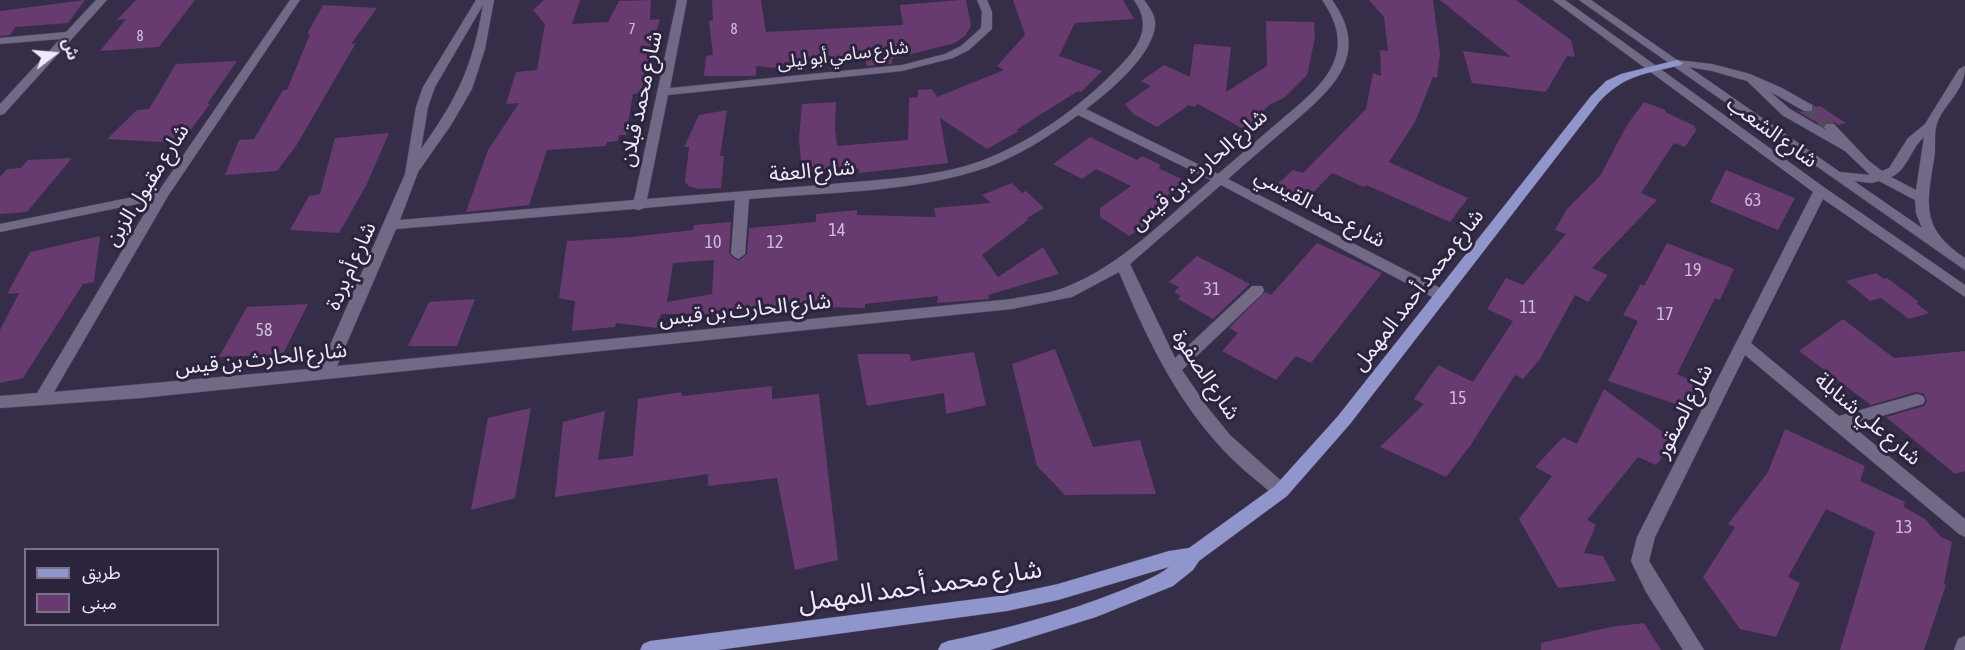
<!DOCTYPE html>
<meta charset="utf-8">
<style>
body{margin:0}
#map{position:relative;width:1965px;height:650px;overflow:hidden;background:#362e48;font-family:"Asap Condensed","Noto Sans Arabic",sans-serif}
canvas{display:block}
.legend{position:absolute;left:24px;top:548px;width:195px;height:78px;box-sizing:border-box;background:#2c243d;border:2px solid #7a7389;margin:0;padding:8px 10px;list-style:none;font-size:18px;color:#efeafb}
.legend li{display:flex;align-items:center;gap:12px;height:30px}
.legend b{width:30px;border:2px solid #7a7389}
.north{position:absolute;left:24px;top:24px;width:60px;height:60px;-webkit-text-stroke:4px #2c243d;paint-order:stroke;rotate:74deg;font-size:16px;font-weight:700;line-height:24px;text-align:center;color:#efeafb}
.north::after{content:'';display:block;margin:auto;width:21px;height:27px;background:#efeafb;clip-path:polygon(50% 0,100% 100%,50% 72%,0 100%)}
</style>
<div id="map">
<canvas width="1965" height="650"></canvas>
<ul class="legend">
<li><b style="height:8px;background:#9096cc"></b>طريق</li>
<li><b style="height:16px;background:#673a70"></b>مبنى</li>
</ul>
<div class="north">ش</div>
</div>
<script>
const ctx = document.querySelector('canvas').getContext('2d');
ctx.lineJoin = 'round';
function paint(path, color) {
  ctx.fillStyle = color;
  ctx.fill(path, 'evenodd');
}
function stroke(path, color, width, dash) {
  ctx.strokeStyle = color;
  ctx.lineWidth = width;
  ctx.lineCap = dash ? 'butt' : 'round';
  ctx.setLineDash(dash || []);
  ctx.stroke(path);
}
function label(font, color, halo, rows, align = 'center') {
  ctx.font = font + ' "Asap Condensed","Noto Sans Arabic",sans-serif';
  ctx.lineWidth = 6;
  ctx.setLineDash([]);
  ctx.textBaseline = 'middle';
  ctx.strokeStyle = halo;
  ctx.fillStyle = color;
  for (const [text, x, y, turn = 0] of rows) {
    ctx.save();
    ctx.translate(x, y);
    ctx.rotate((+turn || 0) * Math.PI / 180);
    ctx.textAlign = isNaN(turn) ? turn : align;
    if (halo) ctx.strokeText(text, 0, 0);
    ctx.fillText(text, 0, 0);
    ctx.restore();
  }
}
paint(new Path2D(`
 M 85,0 L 68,23 L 15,27 L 10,35 L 0,36 L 0,11 Z
 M 136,0 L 195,0 L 159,47 L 100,51 L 126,19 L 117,20 Z
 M 544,0 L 580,0 L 572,24 L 608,22 L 619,1 L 651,0 L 650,20 L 660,19 L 643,78 L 643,93 L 633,94 L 626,135 L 619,135 L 618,141 L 607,142 L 606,146 L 547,150 L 529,205 L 466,212 L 488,150 L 519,103 L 506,104 L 516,72 L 537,70 L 545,24 L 533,10 Z
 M 712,0 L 761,0 L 766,32 L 903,25 L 900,5 L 961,0 L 966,0 L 971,26 L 965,36 L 955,43 L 892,59 L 892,64 L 867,66 L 865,58 L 805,58 L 805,71 L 756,66 L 756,76 L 704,76 L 706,56 L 713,55 L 709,21 L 713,20 Z
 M 1013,0 L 1123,0 L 1134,19 L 1075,23 L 1059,56 L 1102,71 L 1081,92 L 1078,91 L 1016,130 L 1019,131 L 987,149 L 940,118 L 948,163 L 859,173 L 859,169 L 802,175 L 799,138 L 802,104 L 836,102 L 835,128 L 837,146 L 908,140 L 909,98 L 918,97 L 918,90 L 932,89 L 937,97 L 1004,70 L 997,66 L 1025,35 Z
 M 1369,0 L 1433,0 L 1440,54 L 1437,78 L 1433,77 L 1415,122 L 1389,162 L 1468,198 L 1450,222 L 1366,185 L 1364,187 L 1332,173 L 1300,206 L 1271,190 L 1293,170 L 1303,173 L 1366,109 L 1373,73 L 1381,76 L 1380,50 L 1388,51 L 1384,17 Z
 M 1440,0 L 1516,0 L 1571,40 L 1575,57 L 1567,56 L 1546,92 L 1472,83 L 1463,51 L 1511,57 Z
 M 323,5 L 377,8 L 351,44 L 356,43 L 296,146 L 277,171 L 225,175 L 239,140 L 254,139 L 283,90 L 287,90 L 310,34 L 307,34 Z
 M 1266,21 L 1314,22 L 1315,38 L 1307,75 L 1284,98 L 1269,105 L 1245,130 L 1198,104 L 1194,107 L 1189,105 L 1157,127 L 1133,114 L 1125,104 L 1151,86 L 1141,81 L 1164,65 L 1190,77 L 1194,44 L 1231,47 L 1226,92 L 1267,66 Z
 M 237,61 L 207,104 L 210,104 L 181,143 L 107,139 L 137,110 L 149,109 L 176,64 Z
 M 1644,102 L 1666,110 L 1665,112 L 1695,126 L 1694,128 L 1697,129 L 1685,147 L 1674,143 L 1641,193 L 1657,200 L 1592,268 L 1608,275 L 1588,302 L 1575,295 L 1540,359 L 1523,379 L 1515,375 L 1470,446 L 1446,477 L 1380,447 L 1424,404 L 1414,399 L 1438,365 L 1473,382 L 1513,321 L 1487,309 L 1506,278 L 1523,285 L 1566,234 L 1555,230 L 1567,209 L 1600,176 L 1627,125 Z
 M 1820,106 L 1846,123 L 1838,125 L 1834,122 L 1826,122 L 1822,125 L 1797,111 L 1812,113 L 1814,107 Z
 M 727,110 L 720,156 L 724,156 L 721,188 L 698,189 L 689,186 L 685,182 L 689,147 L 684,147 L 699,115 Z
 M 389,133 L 366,186 L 339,233 L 290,230 L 309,196 L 320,194 L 335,138 Z
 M 1090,137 L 1137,160 L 1142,156 L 1161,165 L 1158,168 L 1184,180 L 1149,212 L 1158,217 L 1129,236 L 1100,217 L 1100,208 L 1131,186 L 1096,169 L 1082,179 L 1053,164 Z
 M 72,158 L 27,212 L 0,214 L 0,177 L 7,169 L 21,168 L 28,160 Z
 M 1726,170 L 1795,198 L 1778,230 L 1710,202 Z
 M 1012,183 L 1022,193 L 1026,191 L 1044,208 L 1027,218 L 1028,220 L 982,255 L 998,277 L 1043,247 L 1059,274 L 988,295 L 989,299 L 937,303 L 938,296 L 865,304 L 865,308 L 813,307 L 814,302 L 728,310 L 728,314 L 661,314 L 657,328 L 616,323 L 615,327 L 572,331 L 575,301 L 559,298 L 567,241 L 631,237 L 693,230 L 694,225 L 731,222 L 729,254 L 738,261 L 747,254 L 749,228 L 816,222 L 816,214 L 857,210 L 857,215 L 936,217 L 934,208 L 991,203 L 982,195 ZM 714,260 L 712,294 L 667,302 L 673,263 Z
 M 100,236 L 94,282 L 83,284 L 23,378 L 0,383 L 0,330 L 19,293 L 7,294 L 30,252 Z
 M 1317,243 L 1382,273 L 1311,363 L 1296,356 L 1276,380 L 1222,351 L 1238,333 L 1229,328 L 1265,292 L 1271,295 Z
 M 1667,243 L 1734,269 L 1720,300 L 1715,298 L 1677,374 L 1698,384 L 1684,407 L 1608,381 L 1638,321 L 1623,315 L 1641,284 L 1644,286 Z
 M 1197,256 L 1250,284 L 1213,319 L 1178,299 L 1181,296 L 1174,292 L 1179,287 L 1169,282 Z
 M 1876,273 L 1884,279 L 1887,278 L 1919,302 L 1916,303 L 1929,313 L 1909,319 L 1881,298 L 1870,301 L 1846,281 Z
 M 475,299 L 457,346 L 408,346 L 429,302 Z
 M 308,304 L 283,354 L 219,357 L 247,307 Z
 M 1843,319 L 1894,358 L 1965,351 L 1965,471 L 1955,474 L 1886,417 L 1924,406 L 1927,401 L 1924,394 L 1916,392 L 1871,405 L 1799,351 Z
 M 1055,349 L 1093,447 L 1140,440 L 1156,494 L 1065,495 L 1037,466 L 1012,364 Z
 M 974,352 L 986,405 L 946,414 L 944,393 L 867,406 L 857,354 L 910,354 L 911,361 Z
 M 772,386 L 772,399 L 819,394 L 838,560 L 795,570 L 777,478 L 708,486 L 708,474 L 555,497 L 563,422 L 605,411 L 598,460 L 633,456 L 638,399 L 681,392 L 682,396 Z
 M 1604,389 L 1675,441 L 1656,465 L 1638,457 L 1587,520 L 1596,525 L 1584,553 L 1603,556 L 1616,581 L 1558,588 L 1519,519 L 1552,476 L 1535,467 L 1563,437 L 1577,444 Z
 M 531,408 L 515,498 L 471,510 L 488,418 Z
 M 1785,429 L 1865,466 L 1860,481 L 1905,502 L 1904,507 L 1925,519 L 1941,537 L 1952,542 L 1944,584 L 1946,585 L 1924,650 L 1840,650 L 1875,532 L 1826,509 L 1788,577 L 1800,583 L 1776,637 L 1740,629 L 1703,577 L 1735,527 L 1728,524 L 1768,472 Z
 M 1644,623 L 1661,650 L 1541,650 L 1541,643 L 1610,627 Z`), '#673a70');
stroke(new Path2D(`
 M 1808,108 L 1830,127`), '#524a63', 12, [12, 6]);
const minor = new Path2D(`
 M 96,0 L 107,0 L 4,114 L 0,115 L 0,104 L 60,39 L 0,44 L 0,38 L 66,32 Z
 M 290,0 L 300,0 L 168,196 L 54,392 L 320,368 L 405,174 L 416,107 L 423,87 L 476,0 L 494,0 L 485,49 L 472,89 L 451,125 L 418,172 L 400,220 L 634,200 L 677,0 L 687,0 L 670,88 L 902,65 L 945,54 L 961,46 L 981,28 L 982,12 L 977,0 L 987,0 L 992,12 L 992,29 L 969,50 L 953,58 L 902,71 L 668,95 L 647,199 C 709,194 771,189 833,184 C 883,179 933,178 981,161 C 1031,142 1079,108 1116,70 C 1137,49 1154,28 1134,0 L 1144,0 C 1150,8 1156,16 1155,26 C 1152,56 1109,92 1086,109 L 1218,174 C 1240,155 1261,137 1282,119 C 1323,85 1360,54 1322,0 L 1332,0 C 1373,57 1330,91 1288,127 C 1268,144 1248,161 1228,179 L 1448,292 L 1450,296 L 1443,301 L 1438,300 L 1221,185 L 1130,264 L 1175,358 L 1252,286 L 1262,286 L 1264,290 L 1262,294 L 1182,370 L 1208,408 L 1230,435 L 1287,486 L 1290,491 L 1287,496 L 1281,498 L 1275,496 C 1255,479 1234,463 1217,443 C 1173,394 1144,332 1119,272 L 1072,297 L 1012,309 L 141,398 L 0,408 L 0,396 L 37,393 L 152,201 L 0,232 L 0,224 L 158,192 ZM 483,5 C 473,66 457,99 421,149 L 428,107 L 435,87 ZM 1078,115 L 1211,180 C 1166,218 1122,265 1066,287 C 1050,294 1029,295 1012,299 L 337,366 L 396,229 L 634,209 L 639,210 L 644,208 L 735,200 L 731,254 L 738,259 L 745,254 L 749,199 C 825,192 915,193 988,167 C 1020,155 1050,136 1078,115 Z
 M 1553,0 L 1565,0 L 1825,188 L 1965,285 L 1965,297 L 1823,199 L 1751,343 L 1839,416 L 1917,394 L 1923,396 L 1925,400 L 1923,404 L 1851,425 L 1965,519 L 1965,537 L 1959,534 L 1745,355 L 1655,537 L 1649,561 L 1704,650 L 1683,650 L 1646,592 L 1631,561 L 1637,537 L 1813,192 Z
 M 1579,0 L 1591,0 L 1677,60 L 1712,64 L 1750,74 L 1782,88 L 1812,105 L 1812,111 L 1804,111 L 1769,91 L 1790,109 L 1826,130 L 1824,127 L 1826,124 L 1834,124 L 1869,161 L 1882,171 L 1889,168 L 1908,138 L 1925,124 L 1959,69 L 1965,66 C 1965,94 1941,105 1936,127 C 1934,137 1936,149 1934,159 C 1926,207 1922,229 1965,258 L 1965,270 ZM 1689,67 L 1712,71 L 1747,81 L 1782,115 L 1845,151 L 1870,175 L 1840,172 ZM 1924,137 L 1916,190 L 1891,177 C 1907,171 1911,148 1924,137 ZM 1854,181 L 1872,183 L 1879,181 L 1915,200 L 1916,213 L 1922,228 Z
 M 1965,636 L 1965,650 L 1954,650 L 1958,639 Z`);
const major = new Path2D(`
 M 1677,60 L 1683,63 L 1681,65 C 1646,74 1625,74 1599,102 L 1350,424 L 1287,496 L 1199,561 L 1193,570 L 1173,586 L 1096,617 L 990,650 L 938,650 L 941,644 L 948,641 C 1007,629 1064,613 1120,591 C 1137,584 1155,578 1169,567 L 1058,600 L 1007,611 L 718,650 L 640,650 L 643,644 L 650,641 L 1007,595 L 1058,584 L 1169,551 L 1189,548 L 1275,486 L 1338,416 L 1591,96 L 1606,81 L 1621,74 Z`);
stroke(minor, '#50495e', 1);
stroke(major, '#50495e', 1);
paint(minor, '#716986');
paint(major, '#9096cc');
label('15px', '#cdbed8', null, [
 ["7",632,29],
 ["8",734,29],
 ["8",140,36]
]);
label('18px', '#efeafb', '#2c243d', [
 ["شارع سامي أبو ليلى",843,55,-7]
]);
label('18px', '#cdbed8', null, [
 ["63",1753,200],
 ["14",837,230],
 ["10",713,242],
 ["12",775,242],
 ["19",1693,270],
 ["31",1212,289],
 ["11",1528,307],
 ["17",1665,314],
 ["58",264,330],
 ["15",1458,398],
 ["13",1904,527]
]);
label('21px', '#efeafb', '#2c243d', [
 ["شارع محمد قبلان",641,99,-78],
 ["شارع الشعب",1772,132,36],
 ["شارع الحارث بن قيس",1199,170,-41],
 ["شارع العفة",812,171,-5],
 ["شارع مقبول الزبن",147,185,-58],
 ["شارع حمد القيسي",1320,208,28],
 ["شارع أم بردة",351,266,-66],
 ["شارع محمد أحمد المهمل",1418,290,-52],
 ["شارع الحارث بن قيس",745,310,-6],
 ["شارع الحارث بن قيس",261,359,-6],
 ["شارع الصفوة",1206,375,56],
 ["شارع الصقور",1684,411,-63],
 ["شارع علي شنابلة",1868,419,40]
]);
label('26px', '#efeafb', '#2c243d', [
 ["شارع محمد أحمد المهمل",920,586,-8]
]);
</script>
